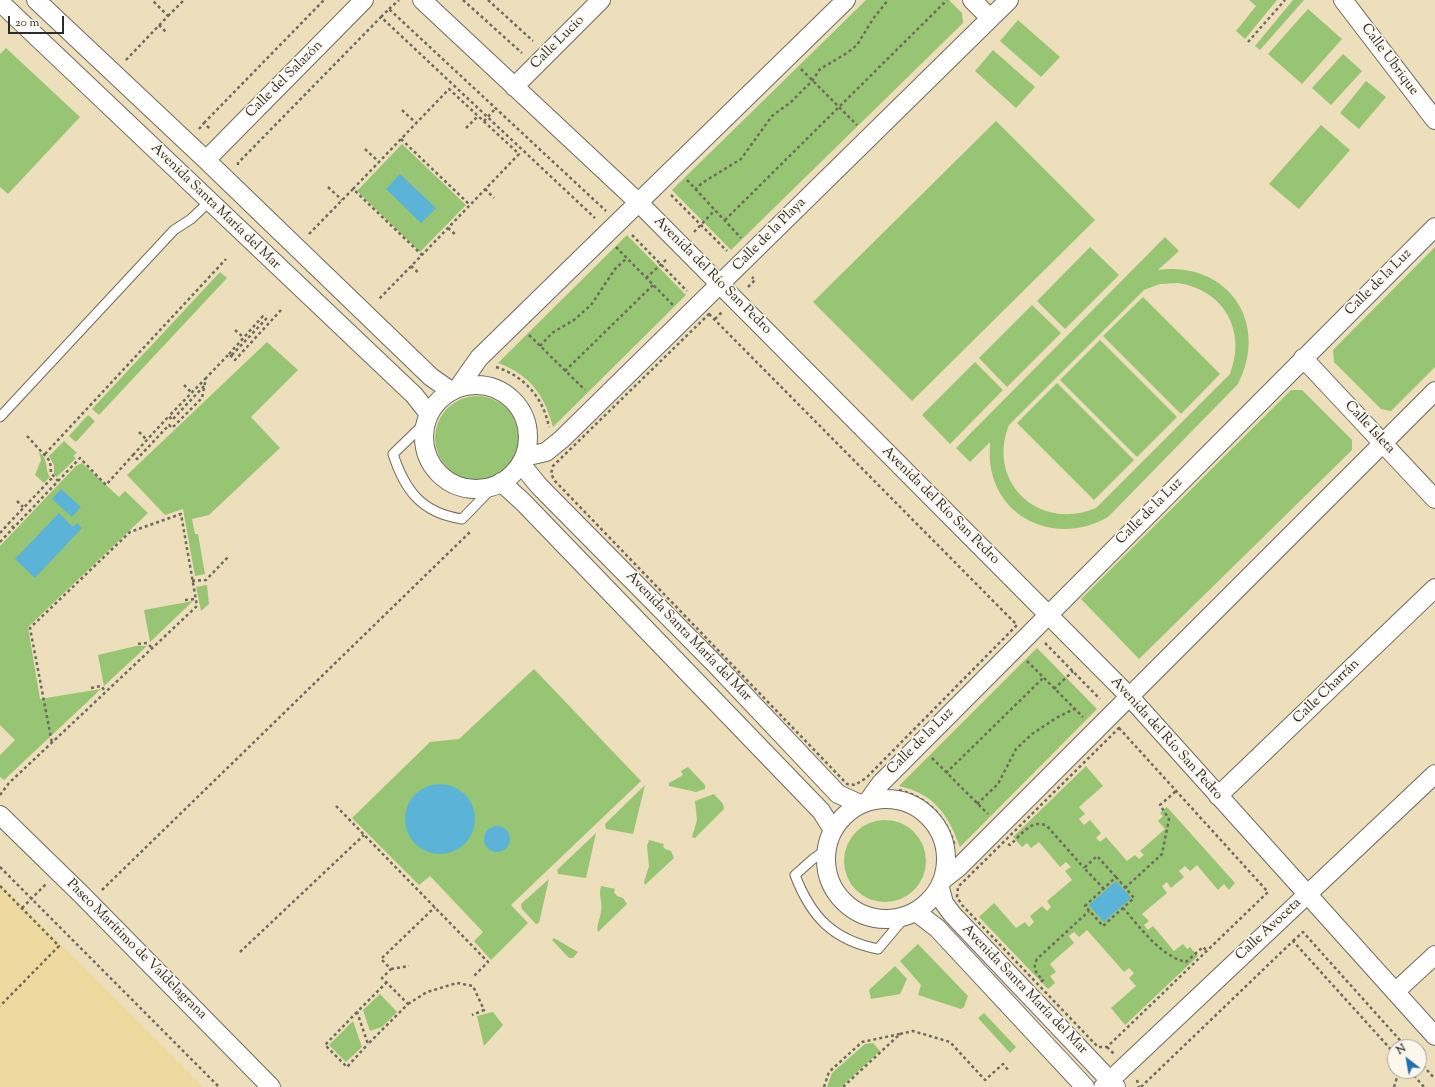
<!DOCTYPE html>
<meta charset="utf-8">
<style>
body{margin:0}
#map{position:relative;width:1435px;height:1087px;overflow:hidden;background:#eddebc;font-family:"Sorts Mill Goudy",serif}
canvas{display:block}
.north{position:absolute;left:1387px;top:1039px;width:40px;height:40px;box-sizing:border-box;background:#fbf7ec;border:1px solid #a8a59f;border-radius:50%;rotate:329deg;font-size:11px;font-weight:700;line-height:16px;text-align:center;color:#2b2b2b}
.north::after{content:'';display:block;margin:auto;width:14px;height:18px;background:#1f6fb2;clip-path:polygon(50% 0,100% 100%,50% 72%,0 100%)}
.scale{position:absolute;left:8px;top:16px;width:56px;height:18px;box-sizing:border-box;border:2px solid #2b2b2b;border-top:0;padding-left:5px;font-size:12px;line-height:14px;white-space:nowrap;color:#2b2b2b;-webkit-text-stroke:3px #fbf7ec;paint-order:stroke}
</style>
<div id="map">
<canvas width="1435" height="1087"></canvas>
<div class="north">N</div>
<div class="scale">20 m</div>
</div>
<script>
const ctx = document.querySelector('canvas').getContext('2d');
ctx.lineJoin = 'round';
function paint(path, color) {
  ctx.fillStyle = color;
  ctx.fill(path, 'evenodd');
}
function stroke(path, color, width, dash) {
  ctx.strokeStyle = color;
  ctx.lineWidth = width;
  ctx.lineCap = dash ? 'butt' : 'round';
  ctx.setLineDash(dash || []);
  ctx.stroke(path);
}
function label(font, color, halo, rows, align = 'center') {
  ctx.font = font + ' "Sorts Mill Goudy",serif';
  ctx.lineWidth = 3.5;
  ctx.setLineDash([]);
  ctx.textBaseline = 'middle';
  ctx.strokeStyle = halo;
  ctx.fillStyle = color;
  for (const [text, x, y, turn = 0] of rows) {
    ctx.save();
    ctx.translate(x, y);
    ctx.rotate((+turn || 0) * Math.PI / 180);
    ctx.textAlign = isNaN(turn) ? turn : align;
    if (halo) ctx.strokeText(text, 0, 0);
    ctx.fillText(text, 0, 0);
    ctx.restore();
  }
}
paint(new Path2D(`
 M 866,0 L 949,0 L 962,13 L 963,23 L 731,250 L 672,190 Z
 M 1249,0 L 1277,0 L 1245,39 L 1236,31 L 1256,6 Z
 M 1293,0 L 1304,0 L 1260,50 L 1255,46 Z
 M 1308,9 L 1342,39 L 1302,84 L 1268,54 Z
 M 1018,20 L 1060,57 L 1041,77 L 1000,41 Z
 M 6,48 L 80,117 L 8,194 L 0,187 L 0,54 Z
 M 993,50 L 1035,87 L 1016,108 L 975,71 Z
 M 1343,54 L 1362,71 L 1331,105 L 1312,88 Z
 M 1366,81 L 1386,97 L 1359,129 L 1340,113 Z
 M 996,121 L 1095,220 L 912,401 L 813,302 Z
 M 1321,125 L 1350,150 L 1299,209 L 1269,184 Z
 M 402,144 L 466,205 L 420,252 L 357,191 Z
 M 627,235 L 686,295 L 553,427 C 544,394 530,375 498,363 Z
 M 1165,237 L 1179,251 L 1158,270 C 1227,261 1270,322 1238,384 L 1108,517 C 1062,544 1002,524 991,469 C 989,460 990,451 990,442 L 970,462 L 956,448 ZM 1178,283 C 1224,290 1247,331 1230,374 L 1096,508 C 1039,532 986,482 1009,425 L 1144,290 L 1160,284 Z
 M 1090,247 L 1119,275 L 1065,329 L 1037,301 Z
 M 1435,247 L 1435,367 L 1391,411 L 1381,409 L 1334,362 L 1333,350 Z
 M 220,272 L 227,278 L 99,415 L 92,409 Z
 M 1143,297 L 1220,374 L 1181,414 L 1103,336 Z
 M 1032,305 L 1061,333 L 1007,387 L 979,358 Z
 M 1100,340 L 1177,417 L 1137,457 L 1060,380 Z
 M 267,342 L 298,370 L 251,417 L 280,448 L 209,515 L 192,519 L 195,534 L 198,534 L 205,574 L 195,576 L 183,509 L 165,515 L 127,475 Z
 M 975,362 L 1003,390 L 950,444 L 922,415 Z
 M 1057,383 L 1134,460 L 1094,500 L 1017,423 Z
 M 1291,390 L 1302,390 L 1352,440 L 1352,450 L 1139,659 L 1081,599 Z
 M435 438a42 42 0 1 1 84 0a42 42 0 1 1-84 0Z
 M 88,415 L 95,421 L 76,442 L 69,436 Z
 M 64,441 L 77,453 L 73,456 L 76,458 L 57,477 L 54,475 L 54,465 L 49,456 Z
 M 39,452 C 50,461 44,468 50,477 L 44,483 L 35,475 L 41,460 Z
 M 82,463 L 119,497 L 125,491 L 148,513 L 28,627 L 40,699 L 101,689 L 4,780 L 0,777 L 0,755 L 15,740 L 0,725 L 0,546 L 76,466 Z
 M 207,585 L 209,604 L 201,611 L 196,587 Z
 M 193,601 L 150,642 L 144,610 Z
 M 136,646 L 147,646 L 104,686 L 98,655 Z
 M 1037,648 L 1097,709 L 960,847 C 948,814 934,794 899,786 Z
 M 534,669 L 641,781 L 511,905 L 528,923 L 491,960 L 474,941 L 483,932 L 430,876 L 419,885 L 352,818 L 430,742 L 459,739 Z
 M 1086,766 L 1103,786 L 1079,807 L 1085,814 L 1079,819 L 1084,825 L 1090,820 L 1101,833 L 1096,838 L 1100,842 L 1106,837 L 1127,861 L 1135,855 L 1139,859 L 1144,855 L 1140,851 L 1165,829 L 1158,821 L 1163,816 L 1160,813 L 1167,807 L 1235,883 L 1229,890 L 1224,884 L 1218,890 L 1197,865 L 1190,871 L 1185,866 L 1179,871 L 1184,877 L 1171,888 L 1167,882 L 1162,886 L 1167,893 L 1142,914 L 1149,921 L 1144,925 L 1148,930 L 1153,926 L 1174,951 L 1183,944 L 1187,949 L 1190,947 L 1198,956 L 1125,1025 L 1111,1008 L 1136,986 L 1129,978 L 1134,973 L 1129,968 L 1124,972 L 1087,930 L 1079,937 L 1074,932 L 1069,936 L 1074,943 L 1050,964 L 1056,972 L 1050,976 L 1055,983 L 1048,989 L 979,917 L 994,903 L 1016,928 L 1025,922 L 1029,927 L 1034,922 L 1030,916 L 1042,906 L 1047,911 L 1051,907 L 1047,901 L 1072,880 L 1065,871 L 1071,867 L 1066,862 L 1060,867 L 1039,842 L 1031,848 L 1027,843 L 1022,847 L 1013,837 Z
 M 688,767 L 705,785 L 705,789 L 696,792 L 669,786 L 669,783 L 683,775 L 681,771 Z
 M 645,785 L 633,834 L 606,829 L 605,824 Z
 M 714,794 L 723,804 L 724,809 L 695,838 L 692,837 L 697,820 L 695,801 Z
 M844 861a41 41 0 1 1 82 0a41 41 0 1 1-82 0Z
 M 596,833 L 586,878 L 558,874 L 557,870 Z
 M 649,840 L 664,844 L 663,846 L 665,849 L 671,851 L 674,858 L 645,885 L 644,882 L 649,866 L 647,846 Z
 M 549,879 L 539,923 L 536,924 L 522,909 L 521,904 Z
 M 601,886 L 615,889 L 614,892 L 617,896 L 623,898 L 627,904 L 598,932 C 596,925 600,920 601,912 C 603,903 598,895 601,886 Z
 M 554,938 L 578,952 L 573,958 L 569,958 L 552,940 Z
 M 918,944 L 968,996 L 964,1007 L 961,1009 L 918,995 L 921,985 L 900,961 Z
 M 895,966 L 907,979 L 900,994 L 871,999 L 869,990 Z
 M 380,994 L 397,1012 L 382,1027 L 370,1031 L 363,1010 Z
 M 493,1012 L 503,1025 L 484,1046 L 477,1016 Z
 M 984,1013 L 1016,1047 L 1010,1053 L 978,1018 Z
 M 353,1021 L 362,1047 L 346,1062 L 329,1045 Z
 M 873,1043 L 880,1051 L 841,1087 L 827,1087 L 832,1073 L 865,1044 Z`), '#98c573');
paint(new Path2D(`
 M 0,883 L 203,1087 L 0,1087 Z`), '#eeda9e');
paint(new Path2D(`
 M 400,174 L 436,208 L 421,223 L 386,189 Z
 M 61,489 L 81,507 L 72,517 L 52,499 Z
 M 59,513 L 73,527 L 77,523 L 82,528 L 35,578 L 15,559 Z
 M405 819a35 35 0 1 1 70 0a35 35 0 1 1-70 0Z
 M484 839a13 13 0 1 1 26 0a13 13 0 1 1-26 0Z
 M 1116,881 L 1131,898 L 1104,922 L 1089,905 Z`), '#5bb3d8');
const service = new Path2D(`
 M 0,417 L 174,230 L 191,219 L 209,202
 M 426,422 L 393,454 C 405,491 422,513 462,519 L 494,486
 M 826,850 L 813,859 L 795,875 C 811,917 833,940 878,949 L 906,916`);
const minor = new Path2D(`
 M 36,0 L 206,160 L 431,377 L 451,391
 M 422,0 L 639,203 L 1129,696 L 1435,1036
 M 972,0 L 990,18
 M 1343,0 L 1435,120
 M 0,2 L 414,395 L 429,414
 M 514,87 L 601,0
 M 206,160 L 364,0
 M 1303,358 L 1435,499
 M424 437a52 52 0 1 1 104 0a52 52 0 1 1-104 0Z
 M 458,388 L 479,358 L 846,0
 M 524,457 L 546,452 L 562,439 L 1009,0
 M 521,464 L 539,486 L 715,664 L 838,794 L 860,804
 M 501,482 L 523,502 L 821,811 L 833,830
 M 1218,796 L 1435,588
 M826 859a60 60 0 1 1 120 0a60 60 0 1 1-120 0Z
 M 868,801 L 881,783 L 1435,227
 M 0,815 L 81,894 L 271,1087
 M 944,879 L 958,868 L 1435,391
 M 940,888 L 944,903 L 952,914 L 1116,1087
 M 916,912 L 937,928 L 1085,1087
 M 1395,992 L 1435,955
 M 1103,1087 L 1435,774`);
stroke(service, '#6f6a5e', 11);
stroke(minor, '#6f6a5e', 20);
stroke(new Path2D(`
 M 463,0 L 522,53
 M 488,0 L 533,41
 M 389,9 L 399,0
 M 168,16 L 184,0
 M 381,17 L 389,9 L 606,211
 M 159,25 L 167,33
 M 1248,42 L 1285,0
 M 126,60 L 168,16 L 152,0
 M 801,69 L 857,125
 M 402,110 L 416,123
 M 484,121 L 496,108
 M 204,123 L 324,0
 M 466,128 L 478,116
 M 199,129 L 204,123 L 211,130
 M 401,139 L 470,205
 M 365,149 L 379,162
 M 238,165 L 238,163 L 381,17 L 595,218
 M 687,180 L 741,238
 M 328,187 L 342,200
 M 353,189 L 449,89 L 519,154 L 422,255
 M 485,189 L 494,198
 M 695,190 L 702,183 L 741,159 L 772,116 L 791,102 L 812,81 L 820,69 L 847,53 L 857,45 L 873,19 L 888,0
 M 671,195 L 727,251
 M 725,220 L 947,0
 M 448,228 L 457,236
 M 694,232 L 715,210
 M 309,234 L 353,189 L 422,255 L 378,300
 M 632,235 L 687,291
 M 616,247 L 673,305
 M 411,266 L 420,274
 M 646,278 L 668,258
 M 748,287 L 755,280 L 752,277
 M 709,314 L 1017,625 L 866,778 L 855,785 L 847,784 L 555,481 L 551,474 L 553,466 Z
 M 715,319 L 723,311
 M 235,330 L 243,337
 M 529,335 L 585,390
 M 540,346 L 552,333 L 574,320 L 591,305 L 615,269 L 627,258
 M 229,354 L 263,316 L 266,319 L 231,356
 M 496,367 C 524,376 543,397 549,427
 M 565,371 L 653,285
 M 184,385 L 191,392
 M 204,386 L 172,420 L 169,416 L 206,378
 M 139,432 L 147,440
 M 27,436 L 50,461 L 51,473 L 58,481
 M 45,454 L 226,259
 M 133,455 L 169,416
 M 17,501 L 23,507
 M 14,528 L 9,523 L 53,477
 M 0,533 L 9,523
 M 0,542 L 80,458 L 106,485 L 133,455 L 137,459 L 169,425 L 172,428 L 202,398 L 206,378 L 229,354 L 235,360 L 281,310
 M 192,581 L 206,580 L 229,556
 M 185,600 L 195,599
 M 1045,643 L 1100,699
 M 138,644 L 147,643 L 152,648
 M 1027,661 L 1083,717
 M 91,688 L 101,686 L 106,692
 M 1054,689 L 1073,671
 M 1119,728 L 1268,892 L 1107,1047 L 1098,1047 L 962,905 L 957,897 L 958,887 Z
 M 932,758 L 988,814
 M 946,773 L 1043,678
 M 899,790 C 928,797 947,818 955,846
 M 0,795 L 9,783 L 197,606 L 181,514 L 130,532 L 30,628 L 52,743
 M 977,804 L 998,784 L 1016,749 L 1032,734 L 1056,718 L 1074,709
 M 336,806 L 488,962 L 473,977
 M 1008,844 L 1010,845 C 1021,835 1032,818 1047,826 L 1084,868
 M 0,867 L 219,1087
 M 1116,877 L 1134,898 L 1103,926 L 1085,906 Z
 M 0,886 L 59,946 L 0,1006
 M 1125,888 L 1162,854 L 1169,819 L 1160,805 L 1176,791
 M 1104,889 L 1084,868 L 1097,856 L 1116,877
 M 102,890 L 471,531
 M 22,908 L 46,884
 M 1123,908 C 1140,927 1160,956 1186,962 L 1203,947 L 1207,951
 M 1293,941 L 1303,932 L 1406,1047
 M 240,952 L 364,835
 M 391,969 L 409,966
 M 387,982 L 357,1012 L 368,1044 L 408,1004 L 382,978 L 391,969 L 381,959 L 435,907
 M 1041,982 L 1043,980 C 1036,973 1032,969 1037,959 L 1089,911
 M 408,1004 L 427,992 L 457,983 L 473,986 L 484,1010 L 472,1015
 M 357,1012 L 325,1045 L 347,1067 L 368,1044
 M 900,1034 L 913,1031 L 950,1042 L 985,1080 L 1003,1064 L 1009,1071
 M 1107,1047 L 1114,1054
 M 1419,1061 L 1435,1079
 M 1410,1071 L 1424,1087
 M 1137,1080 L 1139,1087
 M 824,1087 L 829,1072 L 862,1042 L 900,1034 L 843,1087
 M 1141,1087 L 1293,941 L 1395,1054
 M 1394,1087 L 1399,1071`), '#6f6a5e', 2.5, [3, 3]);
stroke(service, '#fff', 9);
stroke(minor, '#fff', 18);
label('14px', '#2b2b2b', '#fbf7ec', [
 ["Calle Lucio",558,43,-45],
 ["Calle Ubrique",1389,60,53],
 ["Calle del Salazón",285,80,-45],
 ["Avenida Santa María del Mar",215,207,44],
 ["Calle de la Playa",770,235,-45],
 ["Avenida del Río San Pedro",712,276,45],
 ["Calle de la Luz",1379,283,-45],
 ["Calle Isleta",1369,428,47],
 ["Avenida del Río San Pedro",940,506,45],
 ["Calle de la Luz",1150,512,-45],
 ["Avenida Santa María del Mar",688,637,46],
 ["Calle Charrán",1327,692,-44],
 ["Avenida del Río San Pedro",1166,739,48],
 ["Calle de la Luz",921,742,-45],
 ["Calle Avoceta",1269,930,-43],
 ["Paseo Marítimo de Valdelagrana",136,950,45],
 ["Avenida Santa María del Mar",1024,990,46]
]);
</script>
